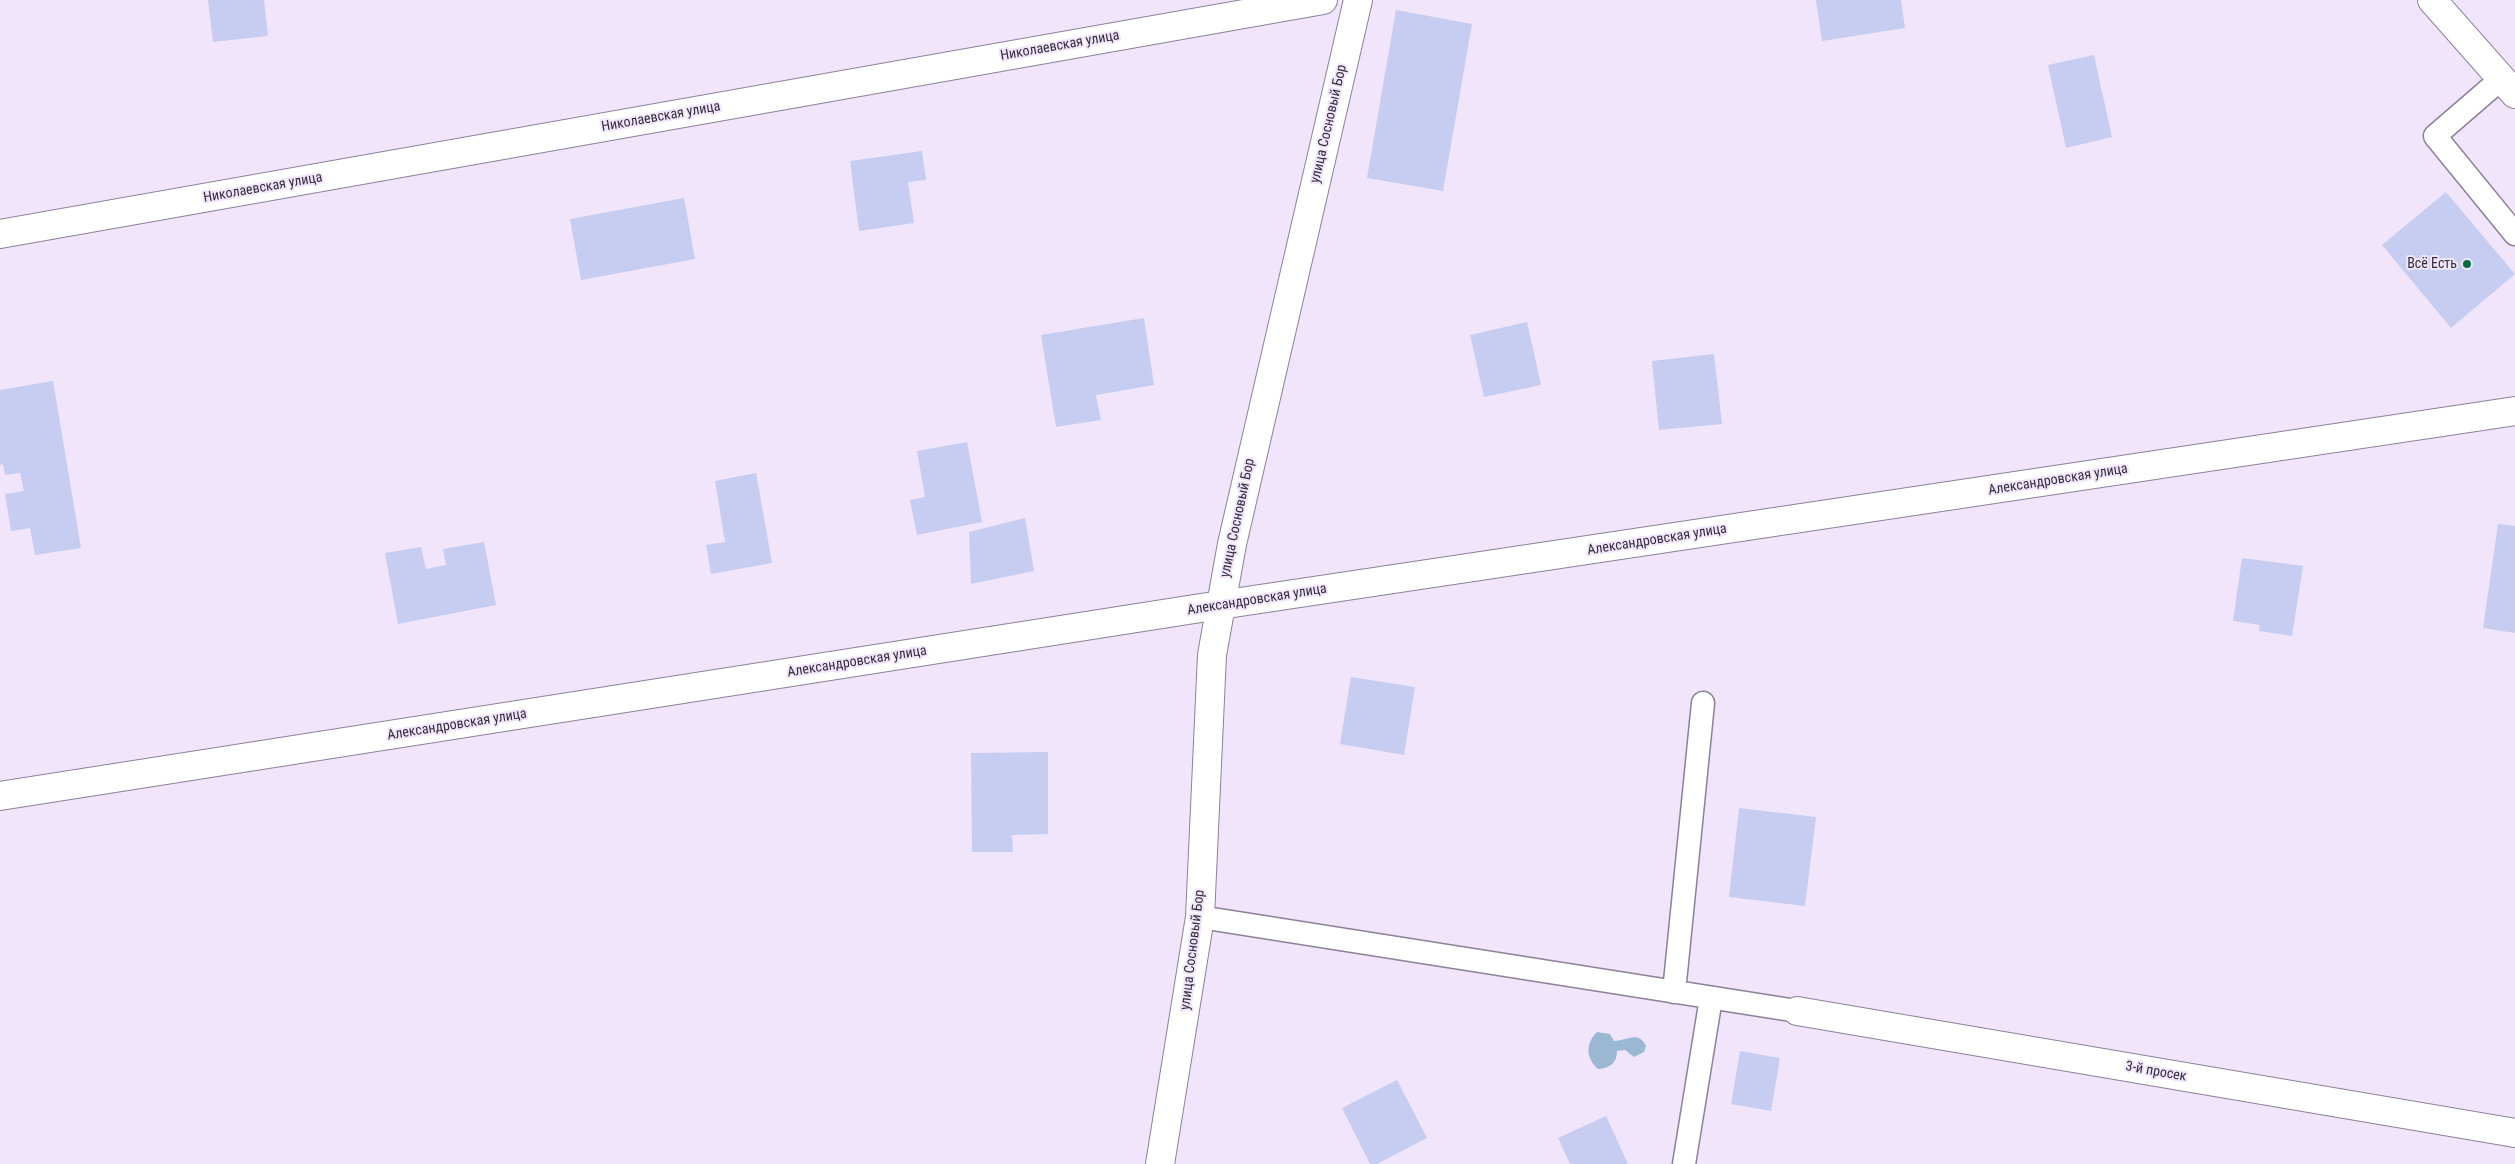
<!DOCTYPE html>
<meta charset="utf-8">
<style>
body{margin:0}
canvas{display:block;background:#f0e5fb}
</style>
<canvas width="2515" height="1164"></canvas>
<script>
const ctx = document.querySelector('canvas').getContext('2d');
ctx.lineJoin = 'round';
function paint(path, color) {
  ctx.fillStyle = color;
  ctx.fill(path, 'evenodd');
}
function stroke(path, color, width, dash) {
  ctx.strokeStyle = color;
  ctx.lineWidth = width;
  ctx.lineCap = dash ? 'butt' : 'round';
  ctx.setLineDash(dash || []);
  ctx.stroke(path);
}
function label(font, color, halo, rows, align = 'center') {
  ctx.font = font + ' "Roboto Condensed",sans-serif';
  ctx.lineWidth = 4;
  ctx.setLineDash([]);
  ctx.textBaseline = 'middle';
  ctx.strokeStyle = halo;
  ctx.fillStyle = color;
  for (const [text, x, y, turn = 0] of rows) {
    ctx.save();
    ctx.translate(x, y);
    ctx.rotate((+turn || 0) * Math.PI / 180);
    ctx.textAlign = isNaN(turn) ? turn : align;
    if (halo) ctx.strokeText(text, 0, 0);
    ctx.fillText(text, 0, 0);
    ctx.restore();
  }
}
paint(new Path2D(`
 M 1597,1032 L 1610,1034 L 1614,1041 C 1627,1041 1638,1030 1646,1046 L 1644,1052 L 1634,1057 L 1625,1050 L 1617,1051 C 1617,1063 1610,1068 1598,1069 C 1586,1058 1585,1044 1597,1032 Z`), '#9bb8d3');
paint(new Path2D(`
 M 208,0 L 264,0 L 268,36 L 213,42 Z
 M 1816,0 L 1901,0 L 1905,28 L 1822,41 Z
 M 1396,10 L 1472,24 L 1443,191 L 1367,178 Z
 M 2094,55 L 2112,137 L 2066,148 L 2048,65 Z
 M 922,151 L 926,180 L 908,182 L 914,223 L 859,231 L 850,161 Z
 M 2446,192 L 2515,274 L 2451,328 L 2382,245 Z
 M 684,198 L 695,259 L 581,280 L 570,219 Z
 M 1144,318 L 1154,385 L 1096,395 L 1101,420 L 1056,427 L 1041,335 Z
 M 1527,322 L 1541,385 L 1484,397 L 1470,335 Z
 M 1714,354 L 1722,424 L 1659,430 L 1652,361 Z
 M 53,381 L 81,548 L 35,555 L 30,528 L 11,531 L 5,494 L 24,491 L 20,473 L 5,475 L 3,464 L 0,465 L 0,390 Z
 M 967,442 L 982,522 L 917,535 L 910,500 L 925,497 L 917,451 Z
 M 756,473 L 772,563 L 711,574 L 706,545 L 725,542 L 715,481 Z
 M 1025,518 L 1034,571 L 971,584 L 969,532 Z
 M 2498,524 L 2515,526 L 2515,633 L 2483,628 Z
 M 484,542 L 496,605 L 398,624 L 385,553 L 421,547 L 426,569 L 446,565 L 443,549 Z
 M 2242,558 L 2303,566 L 2292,636 L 2259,631 L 2260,625 L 2233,621 Z
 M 1351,677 L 1415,687 L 1404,755 L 1340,744 Z
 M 1048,752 L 1048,834 L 1012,835 L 1013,852 L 972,852 L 971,753 Z
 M 1739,808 L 1816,817 L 1805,906 L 1729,897 Z
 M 1740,1051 L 1780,1058 L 1771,1111 L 1731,1104 Z
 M 1397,1080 L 1427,1138 L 1377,1164 L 1370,1164 L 1342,1108 Z
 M 1606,1116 L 1628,1164 L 1570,1164 L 1558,1138 Z`), '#c6cdf1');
const service = new Path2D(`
 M 2501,79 L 2435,136 L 2515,234
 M 1200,917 L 1797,1011
 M 1674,992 L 1703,703
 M 1684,1164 L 1711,998`);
const minor = new Path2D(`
 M 0,234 L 1323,0
 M 0,796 L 1220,605 L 2515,411
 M 1797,1011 L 2515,1133
 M 1160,1164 L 1200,917 L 1212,655 L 1232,544 L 1358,0`);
const tertiary = new Path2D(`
 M 2432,0 L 2515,94`);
stroke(service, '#8d819a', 25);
stroke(minor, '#8d819a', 30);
stroke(tertiary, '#8d819a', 30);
stroke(service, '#fff', 22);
stroke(minor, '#fff', 28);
stroke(tertiary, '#fff', 28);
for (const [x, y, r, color] of [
 [2467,264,5,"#086c42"]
]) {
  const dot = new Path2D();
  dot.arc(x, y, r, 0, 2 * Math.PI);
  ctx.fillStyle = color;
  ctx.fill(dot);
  stroke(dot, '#f0e5fb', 2);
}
label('14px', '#332e38', '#f0e5fb', [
 ["Николаевская улица",1060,46,-10],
 ["Николаевская улица",661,117,-10],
 ["улица Сосновый Бор",1329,124,-77],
 ["Николаевская улица",263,188,-10],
 ["Александровская улица",2058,480,-9],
 ["улица Сосновый Бор",1238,518,-78],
 ["Александровская улица",1657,540,-9],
 ["Александровская улица",1257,600,-9],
 ["Александровская улица",857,662,-9],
 ["Александровская улица",457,725,-9],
 ["улица Сосновый Бор",1193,950,-83],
 ["3-й просек",2156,1072,10]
]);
label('14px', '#332e38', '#f0e5fb', [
 ["Всё Есть",2457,264]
], 'right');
</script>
